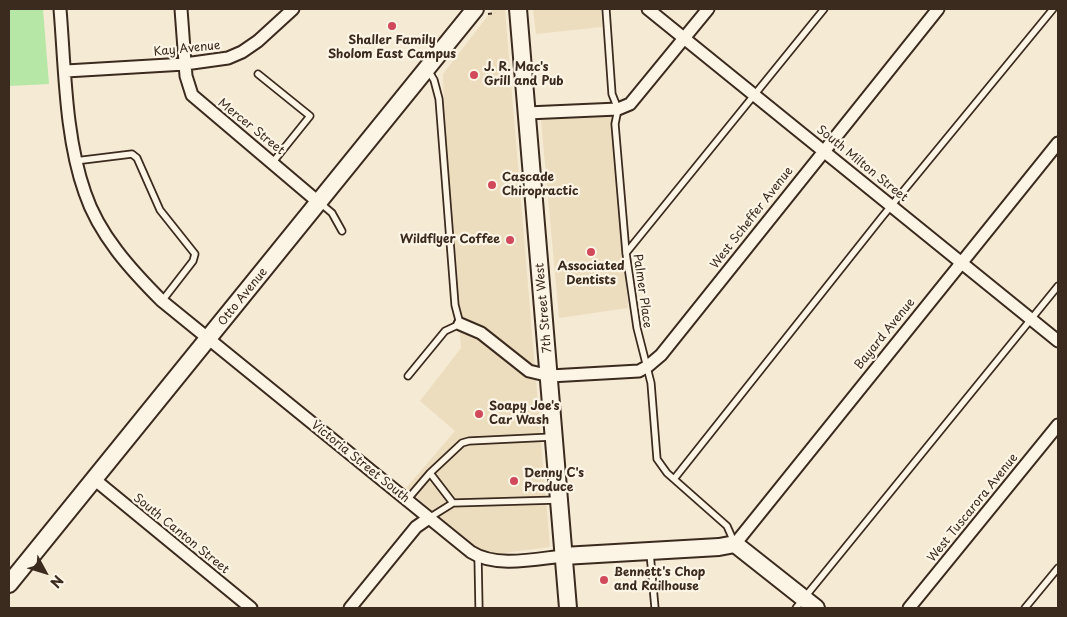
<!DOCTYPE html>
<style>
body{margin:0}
#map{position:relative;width:1067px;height:617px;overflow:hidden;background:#f5ead4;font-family:"Playpen Sans",sans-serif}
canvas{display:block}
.frame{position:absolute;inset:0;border:10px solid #3b2a1e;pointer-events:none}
.north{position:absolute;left:20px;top:547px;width:50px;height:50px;-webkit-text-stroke:4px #fcf5e5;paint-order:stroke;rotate:129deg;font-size:14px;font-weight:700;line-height:20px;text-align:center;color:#3b2a1e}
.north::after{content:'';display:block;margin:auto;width:18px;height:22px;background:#3b2a1e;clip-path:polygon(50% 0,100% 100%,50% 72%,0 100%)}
</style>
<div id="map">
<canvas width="1067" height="617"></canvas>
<div class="frame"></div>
<div class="north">N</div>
</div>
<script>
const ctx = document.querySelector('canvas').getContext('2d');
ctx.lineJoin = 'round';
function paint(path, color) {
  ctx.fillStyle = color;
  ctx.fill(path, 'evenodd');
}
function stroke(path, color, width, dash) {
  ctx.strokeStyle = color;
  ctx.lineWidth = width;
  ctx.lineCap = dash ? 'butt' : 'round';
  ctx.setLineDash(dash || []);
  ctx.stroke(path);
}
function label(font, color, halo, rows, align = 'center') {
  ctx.font = font + ' "Playpen Sans",sans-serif';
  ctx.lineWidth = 4.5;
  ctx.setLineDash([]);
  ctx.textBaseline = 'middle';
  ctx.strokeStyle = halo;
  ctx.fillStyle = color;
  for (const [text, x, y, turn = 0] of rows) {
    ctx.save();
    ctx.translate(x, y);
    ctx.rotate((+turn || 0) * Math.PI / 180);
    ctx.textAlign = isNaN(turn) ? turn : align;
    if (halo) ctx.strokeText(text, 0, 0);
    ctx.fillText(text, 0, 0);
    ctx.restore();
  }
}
paint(new Path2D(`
 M 493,9 L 505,10 L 550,547 L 496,554 L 475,547 L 406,488 L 455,431 L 420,401 L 461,348 L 446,164 L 443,74 Z
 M 533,9 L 601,9 L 602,27 L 536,34 Z
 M 614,115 L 628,308 L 559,318 L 541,120 Z`), '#ecddbf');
paint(new Path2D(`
 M 9,9 L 43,9 L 49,84 L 9,86 Z`), '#b6e7a7');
const lane = new Path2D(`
 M 606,9 L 612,94 L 618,109 L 615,124 L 626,253 L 637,328 L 651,383 L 657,459 L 667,473 L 727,526 L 734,542
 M 258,74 L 310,116 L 273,162
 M 75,161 L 132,154 L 137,158 L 160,210 L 195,254 L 193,261 L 162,301
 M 319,202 L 332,213 L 342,231
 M 626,253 L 824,9
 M 408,376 L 445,331 L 460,324 L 455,305 L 439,99 L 434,80 L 428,70
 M 674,479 L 882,217 L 1053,9
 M 407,500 L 430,473
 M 453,503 L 430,473 L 462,443 L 469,441 L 552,437
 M 429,518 L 453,503 L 557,500
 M 650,553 L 655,608
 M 478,557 L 479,608
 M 796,608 L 1058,286
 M 1025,608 L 1058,568`);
const street = new Path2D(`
 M 60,9 C 65,68 65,137 85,193 C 99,235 131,270 162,301 L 471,552 C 496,568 535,559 563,556
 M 181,9 L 186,76 L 192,95 L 317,201
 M 648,9 L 1058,341
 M 66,71 L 185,64 L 228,58 L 242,52 L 258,41 L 293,9
 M 527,113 L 618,109 L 630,104 L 708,9
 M 460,324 L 481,333 L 529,371 L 550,376 L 639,371 L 648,366 L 661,355 L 938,9
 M 94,479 L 251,608
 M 735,544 L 1058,143
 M 350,608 L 416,527 L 429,518
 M 909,608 L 1058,425`);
const secondary = new Path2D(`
 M 518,9 L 568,608
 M 563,556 L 719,547 L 735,544 L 816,608
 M 9,584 L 475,9`);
stroke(lane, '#3b2a1e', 9);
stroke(street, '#3b2a1e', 15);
stroke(secondary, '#3b2a1e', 20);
stroke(new Path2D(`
 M 488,14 L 496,13`), '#3b2a1e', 2, [4, 4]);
stroke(lane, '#fcf5e5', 5.5);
stroke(street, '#fcf5e5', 11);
stroke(secondary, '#fcf5e5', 16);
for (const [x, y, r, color] of [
 [392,26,5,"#d1495b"],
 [474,75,5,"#d1495b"],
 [492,185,5,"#d1495b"],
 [510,240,5,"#d1495b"],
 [591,252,5,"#d1495b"],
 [479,414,5,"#d1495b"],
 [514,481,5,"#d1495b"],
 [604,580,5,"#d1495b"]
]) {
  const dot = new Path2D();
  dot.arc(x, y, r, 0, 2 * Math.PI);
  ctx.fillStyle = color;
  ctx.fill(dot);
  stroke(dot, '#fcf5e5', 2);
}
label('bold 12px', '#3b2a1e', '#fcf5e5', [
 ["Shaller Family",392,41,"center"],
 ["Sholom East Campus",392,55,"center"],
 ["J. R. Mac's",484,68],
 ["Grill and Pub",484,82],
 ["Cascade",502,178],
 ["Chiropractic",502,192],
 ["Wildflyer Coffee",500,240,"right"],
 ["Associated",591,267,"center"],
 ["Dentists",591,281,"center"],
 ["Soapy Joe's",489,407],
 ["Car Wash",489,421],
 ["Denny C's",524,474],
 ["Produce",524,488],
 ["Bennett's Chop",614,573],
 ["and Railhouse",614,587]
], 'left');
label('12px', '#3b2a1e', '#fcf5e5', [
 ["Kay Avenue",187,49,-6],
 ["Mercer Street",251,127,39],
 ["South Milton Street",862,164,39],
 ["West Scheffer Avenue",752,218,-52],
 ["Palmer Place",642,291,82],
 ["Otto Avenue",243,297,-51],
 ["7th Street West",544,308,-95],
 ["Bayard Avenue",885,334,-51],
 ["Victoria Street South",360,462,39],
 ["West Tuscarora Avenue",973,508,-51],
 ["South Canton Street",181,534,39]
]);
</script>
